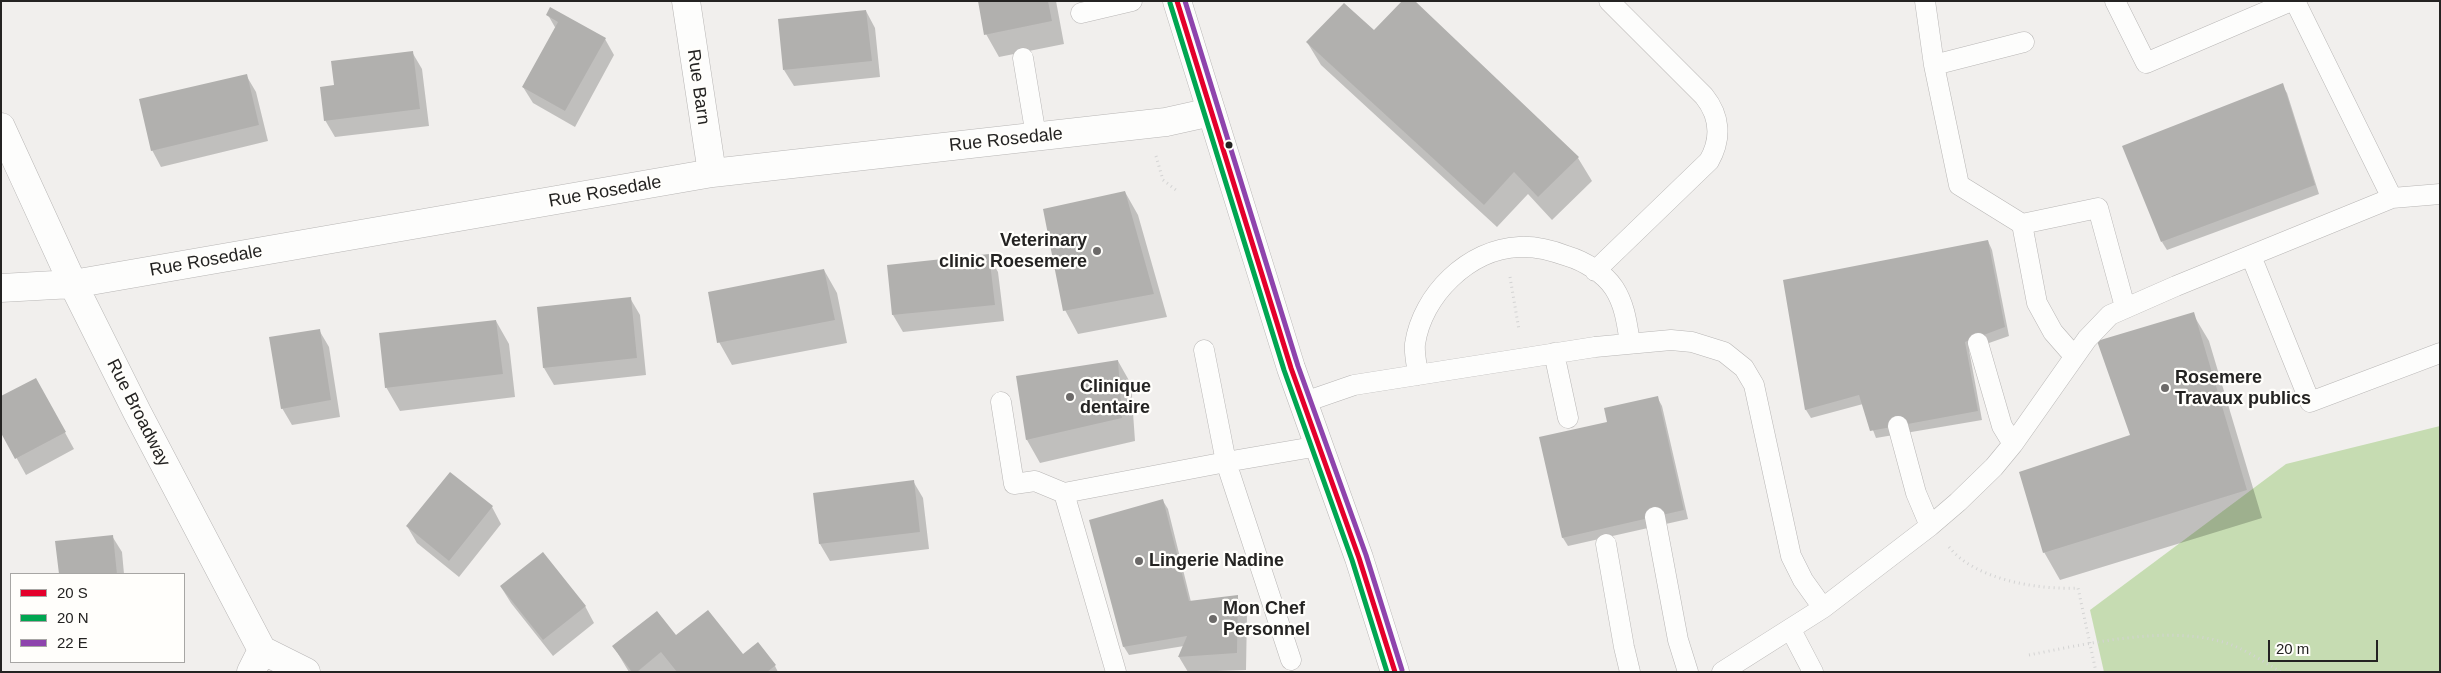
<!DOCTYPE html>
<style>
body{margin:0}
#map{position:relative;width:2441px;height:673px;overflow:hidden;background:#f1efed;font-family:Arial,sans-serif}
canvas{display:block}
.frame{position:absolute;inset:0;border:2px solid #242322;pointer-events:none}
.legend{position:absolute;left:10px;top:573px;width:175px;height:90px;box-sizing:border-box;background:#fffefb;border:1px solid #a7a6a4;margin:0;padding:6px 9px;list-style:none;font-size:15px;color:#242322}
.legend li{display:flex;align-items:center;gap:10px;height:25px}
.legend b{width:25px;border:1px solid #a7a6a4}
.scale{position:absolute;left:2268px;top:640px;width:110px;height:22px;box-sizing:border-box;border:2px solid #242322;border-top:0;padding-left:6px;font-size:15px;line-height:18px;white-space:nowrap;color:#242322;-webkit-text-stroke:4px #fffefb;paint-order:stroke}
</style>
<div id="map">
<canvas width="2441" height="673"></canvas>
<div class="frame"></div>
<ul class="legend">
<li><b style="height:6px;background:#e4002b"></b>20 S</li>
<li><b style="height:6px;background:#00a651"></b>20 N</li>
<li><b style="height:6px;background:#8e44ad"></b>22 E</li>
</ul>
<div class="scale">20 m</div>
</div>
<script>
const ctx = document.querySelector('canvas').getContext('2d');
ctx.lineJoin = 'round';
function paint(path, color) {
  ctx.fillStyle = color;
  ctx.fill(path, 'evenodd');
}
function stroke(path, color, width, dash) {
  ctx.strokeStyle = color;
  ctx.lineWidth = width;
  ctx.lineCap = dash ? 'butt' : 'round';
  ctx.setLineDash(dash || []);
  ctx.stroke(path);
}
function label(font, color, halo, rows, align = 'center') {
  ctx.font = font + ' Arial,sans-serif';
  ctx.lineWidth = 4.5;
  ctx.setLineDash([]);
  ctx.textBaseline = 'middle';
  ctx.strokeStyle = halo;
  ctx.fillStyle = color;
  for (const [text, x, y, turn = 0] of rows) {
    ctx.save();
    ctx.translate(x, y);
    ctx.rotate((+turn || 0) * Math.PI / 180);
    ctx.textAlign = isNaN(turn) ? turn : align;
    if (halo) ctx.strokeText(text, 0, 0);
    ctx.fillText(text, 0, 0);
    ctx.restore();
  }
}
paint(new Path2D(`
 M 2440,426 L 2440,672 L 2104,672 L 2090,610 L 2286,464 Z`), '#c6dcb2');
paint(new Path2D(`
 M 979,1 L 1056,1 L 1064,44 L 999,57 L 986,34 Z
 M 866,11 L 875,28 L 880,77 L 794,86 L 784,70 Z
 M 548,15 L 605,39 L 614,55 L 575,127 L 533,103 L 523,87 L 556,29 Z
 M 1374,32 L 1578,158 L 1592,181 L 1552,220 L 1528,194 L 1497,227 L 1321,65 L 1307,42 Z
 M 412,52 L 422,69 L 429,126 L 335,137 L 325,120 L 335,86 Z
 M 246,75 L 256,92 L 268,141 L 161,167 L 152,150 Z
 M 2282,85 L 2287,93 L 2319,194 L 2167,250 L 2162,242 Z
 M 1125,192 L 1138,215 L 1167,317 L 1078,334 L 1065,310 Z
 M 1988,241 L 1992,250 L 2009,336 L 1969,350 L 1982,420 L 1876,438 L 1863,404 L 1811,418 L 1806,410 L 1785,281 Z
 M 989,256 L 998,272 L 1004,321 L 903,332 L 893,315 L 888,266 Z
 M 824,270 L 837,293 L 847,343 L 732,365 L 719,342 Z
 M 630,298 L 640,315 L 646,375 L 554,385 L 544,368 L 538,308 Z
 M 2193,314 L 2209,341 L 2262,518 L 2060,580 L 2044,552 L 2132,436 Z
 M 496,321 L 509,344 L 515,397 L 400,411 L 386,387 Z
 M 319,330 L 329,347 L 340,417 L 292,425 L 282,408 Z
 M 1118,361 L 1131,384 L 1135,441 L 1040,463 L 1027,440 L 1017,377 Z
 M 45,396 L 74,449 L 26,475 L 1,430 Z
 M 1657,397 L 1662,406 L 1688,519 L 1568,546 L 1563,538 L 1541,438 L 1608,423 Z
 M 913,481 L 923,498 L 929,549 L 830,561 L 820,544 L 814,494 Z
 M 1163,501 L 1168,509 L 1191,602 L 1237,597 L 1247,613 L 1246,670 L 1188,672 L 1179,657 L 1184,646 L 1129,655 L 1124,647 L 1091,521 Z
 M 492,507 L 501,524 L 459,577 L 417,543 L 407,526 Z
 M 112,536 L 122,552 L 124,574 L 60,574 L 57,542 Z
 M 501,587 L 585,606 L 594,623 L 553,656 L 511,603 Z
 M 676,637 L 775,666 L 778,672 L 629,672 L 614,647 Z`), '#0003');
paint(new Path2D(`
 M 978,1 L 1048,1 L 1052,21 L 984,35 Z
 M 1402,1 L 1415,1 L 1579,157 L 1538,197 L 1514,172 L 1484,205 L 1306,42 L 1344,3 L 1374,30 Z
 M 550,7 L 606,38 L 565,111 L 522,87 L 558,22 L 546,15 Z
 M 866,10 L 872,61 L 783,70 L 778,19 Z
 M 413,51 L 420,109 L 324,121 L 320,87 L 334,85 L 331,61 Z
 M 247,74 L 259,125 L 151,151 L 139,99 Z
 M 2283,83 L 2315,185 L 2161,242 L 2122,146 Z
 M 1125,191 L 1154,294 L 1063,311 L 1043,209 Z
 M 1988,240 L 2005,327 L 1965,342 L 1978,411 L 1870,431 L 1859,395 L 1805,410 L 1783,280 Z
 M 989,254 L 995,305 L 892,315 L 887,265 Z
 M 824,269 L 835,320 L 717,343 L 708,292 Z
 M 631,297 L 637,358 L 543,368 L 537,307 Z
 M 2194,312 L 2247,490 L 2043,553 L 2019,472 L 2130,435 L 2097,341 Z
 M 496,320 L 503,374 L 385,388 L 379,333 Z
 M 320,329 L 331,400 L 281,409 L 269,337 Z
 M 1118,360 L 1122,418 L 1026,440 L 1016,376 Z
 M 36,378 L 66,432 L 15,459 L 1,433 L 1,396 Z
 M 1658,396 L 1684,510 L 1562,538 L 1539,437 L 1607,422 L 1604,408 Z
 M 450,472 L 493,506 L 449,561 L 406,526 Z
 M 914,480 L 920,532 L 819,544 L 813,493 Z
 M 1163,499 L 1189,601 L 1238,595 L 1237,653 L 1178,657 L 1187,636 L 1123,647 L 1089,520 Z
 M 113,535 L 117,574 L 59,574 L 55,541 Z
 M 543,552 L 586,606 L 543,640 L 500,586 Z
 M 708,610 L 743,654 L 758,642 L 776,665 L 767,672 L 677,672 L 661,652 L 637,672 L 632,672 L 612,646 L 657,611 L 676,635 Z`), '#b1b0ae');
const service = new Path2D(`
 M 1925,1 L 1934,65 L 1959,185 L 2022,224
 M 2115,1 L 2146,63 L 2291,1
 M 2295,1 L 2392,198
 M 1081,13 L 1132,1
 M 1023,58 L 1036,136
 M 1934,65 L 2024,42
 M 2251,256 L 2310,402 L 2440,353
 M 1595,271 L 1709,161 C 1722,138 1720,116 1704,96 L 1609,1
 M 1978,343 L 2002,426 L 2013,444
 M 1554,353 L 1568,418
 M 2074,356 L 2053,332 L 2037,303 L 2022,224 L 2098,208 L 2125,307
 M 1418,375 C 1417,365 1414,354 1415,344 C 1422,295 1469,249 1519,247 C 1536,246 1551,250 1567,256 C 1584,261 1604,273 1614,288 C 1625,305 1627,324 1630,343
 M 1001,402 L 1014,484 L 1035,481 L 1064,493 L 1226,462 L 1204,350
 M 1302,403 L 1354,385 L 1595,347 L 1671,340 L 1692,342 L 1724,352 L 1744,368 L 1754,385 L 1791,556 L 1803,580 L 1823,608
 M 1898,426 L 1916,493 L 1930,526
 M 1064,493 L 1116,672
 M 1655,517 L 1678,640 L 1688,672
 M 1606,544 L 1624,647 L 1630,672
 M 1791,630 L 1813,672
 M 1291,660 L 1226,462 L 1319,446
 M 1722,672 L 1823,608 L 1930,526 L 1958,502 L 1994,467 L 2013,444 L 2087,339 L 2110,315 L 2176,286 L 2392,198 L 2440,194`);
const minor = new Path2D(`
 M 686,1 L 712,173
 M 1,127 L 73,284 L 137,412 L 262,650 L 306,672
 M 1,288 L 73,284 L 712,173 L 1166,122 L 1211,112
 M 251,672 L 262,650`);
const secondary = new Path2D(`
 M 1177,1 L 1291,368 L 1359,558 L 1395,672`);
stroke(service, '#b8b6b5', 21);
stroke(minor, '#b8b6b5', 29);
stroke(secondary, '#b8b6b5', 29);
stroke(new Path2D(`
 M 1156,156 L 1163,180 L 1176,190
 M 1510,277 L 1519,330
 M 1949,547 C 1975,580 2039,590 2078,588 L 2096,672
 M 2029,655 C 2085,644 2164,626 2219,641 C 2241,646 2262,661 2281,672`), '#d3d3d3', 3, [1, 4]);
stroke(service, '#fdfdfc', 20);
stroke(minor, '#fdfdfc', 28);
stroke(secondary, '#fdfdfc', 28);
stroke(new Path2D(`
 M 1177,1 L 1291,368 L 1359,558 L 1395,672`), '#e4002b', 5);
stroke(new Path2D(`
 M 1170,3 L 1284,370 L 1352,560 L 1387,672`), '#00a651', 5);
stroke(new Path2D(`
 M 1185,1 L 1298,366 L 1366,555 L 1402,670`), '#8e44ad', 5);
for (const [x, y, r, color] of [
 [1229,145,4.5,"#242322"],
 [1097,251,5,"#6c6a69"],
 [2165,388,5,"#6c6a69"],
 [1070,397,5,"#6c6a69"],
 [1139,561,5,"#6c6a69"],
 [1213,619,5,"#6c6a69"]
]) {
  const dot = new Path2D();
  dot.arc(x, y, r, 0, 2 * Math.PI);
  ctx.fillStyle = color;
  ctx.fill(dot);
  stroke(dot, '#fffefb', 2);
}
label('18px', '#242322', '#fffefb', [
 ["Rue Barn",698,87,82],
 ["Rue Rosedale",1006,140,-6],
 ["Rue Rosedale",605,192,-10],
 ["Rue Rosedale",206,261,-10],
 ["Rue Broadway",138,413,63]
]);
label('bold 18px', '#242322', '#fffefb', [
 ["Veterinary",1087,241,"right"],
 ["clinic Roesemere",1087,262,"right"],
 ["Rosemere",2175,378],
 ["Travaux publics",2175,399],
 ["Clinique",1080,387],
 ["dentaire",1080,408],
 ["Lingerie Nadine",1149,561],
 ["Mon Chef",1223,609],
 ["Personnel",1223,630]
], 'left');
</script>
